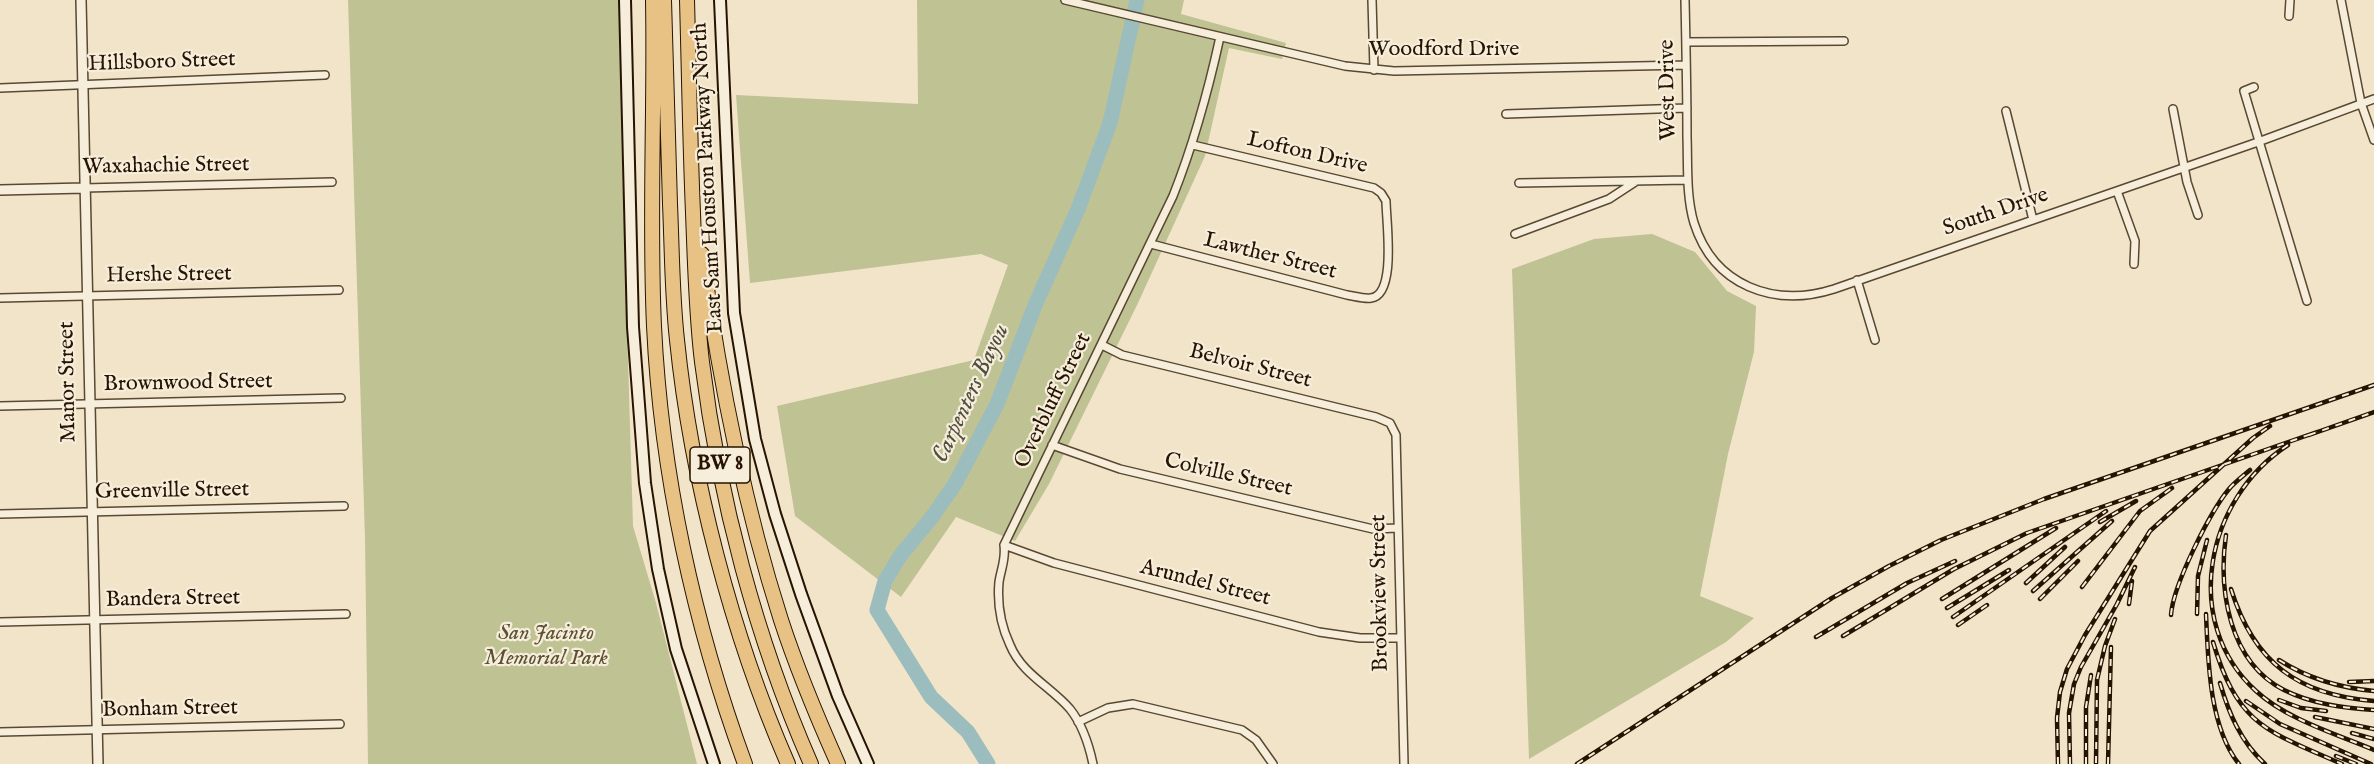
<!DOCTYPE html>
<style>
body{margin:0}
canvas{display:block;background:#f1e4c8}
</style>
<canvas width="2374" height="764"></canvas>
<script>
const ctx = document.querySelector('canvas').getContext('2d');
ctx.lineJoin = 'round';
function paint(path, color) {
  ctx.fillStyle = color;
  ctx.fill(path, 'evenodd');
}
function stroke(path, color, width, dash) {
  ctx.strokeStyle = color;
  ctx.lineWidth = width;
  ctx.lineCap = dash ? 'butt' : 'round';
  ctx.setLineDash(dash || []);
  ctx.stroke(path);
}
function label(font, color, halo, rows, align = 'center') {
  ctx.font = font + ' "IM FELL English",serif';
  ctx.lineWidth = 4.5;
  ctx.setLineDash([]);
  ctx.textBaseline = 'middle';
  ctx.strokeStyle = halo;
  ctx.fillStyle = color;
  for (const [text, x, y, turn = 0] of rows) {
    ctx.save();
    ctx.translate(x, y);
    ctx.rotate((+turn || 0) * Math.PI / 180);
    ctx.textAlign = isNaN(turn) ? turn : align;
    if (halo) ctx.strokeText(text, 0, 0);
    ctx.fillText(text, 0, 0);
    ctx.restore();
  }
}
paint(new Path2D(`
 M 348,0 L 620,0 L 622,162 L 633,526 L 656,603 L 697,764 L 368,764 L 365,538 Z
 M 917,0 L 1184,0 L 1181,14 L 1286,43 L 1282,59 L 1229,48 L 1205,156 L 1138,303 L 1049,484 L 1015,541 L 956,517 L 901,597 L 795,516 L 777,406 L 974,360 L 1008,265 L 981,254 L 750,283 L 736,95 L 918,104 Z
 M 1652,234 L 1695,252 L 1727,291 L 1756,306 L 1754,352 L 1728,454 L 1700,596 L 1754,618 L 1726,642 L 1529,759 L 1512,269 L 1594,239 Z`), '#bfc293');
stroke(new Path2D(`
 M 988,764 L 968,732 L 931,697 L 877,610 L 885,581 L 900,556 L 932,517 L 955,484 L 997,404 L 1036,303 L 1078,209 L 1110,123 L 1137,0`), '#9cbdbd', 15);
const minor = new Path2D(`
 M 1065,0 L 1345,66 L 1394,71 L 1686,65
 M 1372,0 L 1374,70
 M 1685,0 C 1686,46 1687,91 1687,137 C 1688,165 1686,196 1694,223 C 1714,286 1774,308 1834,289 L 2258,142 L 2374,99
 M 2341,0 L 2361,103 L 2374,140
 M 2289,16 L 2290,0
 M 1686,42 L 1844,41
 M 2254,87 L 2244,91 L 2307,301
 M 0,88 L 325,75
 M 2173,109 L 2187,182 L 2198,215
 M 2006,111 L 2033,220
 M 1506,114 L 1687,108
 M 1519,183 L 1688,180
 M 84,188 L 332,182
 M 2117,191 L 2135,241 L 2134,264
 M 1515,234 L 1609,199 L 1635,182
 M 1151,244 L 1347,295 C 1354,296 1364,299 1371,298 C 1397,295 1386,220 1386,201 L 1381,193 L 1374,188 L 1193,145
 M 1857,280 L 1875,340
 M 0,298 L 339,290
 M 1102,345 L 1122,355 L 1376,417 L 1390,423 L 1396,435 L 1404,764
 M 0,406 L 341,398
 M 1052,445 L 1120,469 L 1373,529 L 1398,528
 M 0,514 L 344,506
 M 1004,545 L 1054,563 L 1319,632 L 1360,638 L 1401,638
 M 0,622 L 346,614
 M 1078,722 L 1108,708 L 1133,704 L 1242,730 L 1256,740 L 1273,764
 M 0,732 L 340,724
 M 1093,764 C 1089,745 1082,724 1070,709 C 1050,686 1022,674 1010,645 C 1000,624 997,605 999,582 C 1001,569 1006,559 1004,545 L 1173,196 C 1194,143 1208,92 1220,37`);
const tertiary = new Path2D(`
 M 81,0 L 98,764
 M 0,190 L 84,188`);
const secondary = new Path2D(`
 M 625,0 L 633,327 L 645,483 L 658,569 L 676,649 L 714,764
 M 720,0 L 734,313 L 755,439 L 775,514 L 801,594 L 838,696 L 868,764`);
const motorway = new Path2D(`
 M 653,0 C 655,109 649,218 654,326 C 661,474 694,625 745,764
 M 664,0 C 666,68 668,136 670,204 C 672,249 672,295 677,340 C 691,478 732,636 788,764
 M 687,0 C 689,71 690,142 693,213 C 695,263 696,313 702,362 C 719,498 756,639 811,764
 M 702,254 C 719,377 743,501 781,620 C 797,669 817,717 838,764`);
stroke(minor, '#594832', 10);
stroke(tertiary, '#594832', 12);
stroke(secondary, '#261400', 14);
stroke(motorway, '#261400', 16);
stroke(minor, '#f6eddb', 7);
stroke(tertiary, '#f6eddb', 9);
stroke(secondary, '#f6eddb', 10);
stroke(motorway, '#e8c284', 14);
const rail = new Path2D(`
 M 2309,435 L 2374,412
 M 2288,445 C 2206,498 2180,622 2256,691 C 2286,719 2336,734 2374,750
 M 2100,522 L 2136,501
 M 2226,535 C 2218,590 2229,662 2284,690 C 2312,704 2344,708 2374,710
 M 2026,583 L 2065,547
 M 2082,587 L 2140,511 L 2172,488
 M 2231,589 C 2254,663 2298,695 2374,701
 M 2033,591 L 2112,521
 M 1942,599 L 2056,528
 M 2040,599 L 2078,561
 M 2129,604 L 2132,581
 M 1947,608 L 2009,570
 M 2197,614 L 2198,576 L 2207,540
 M 2206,614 C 2208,660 2209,727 2239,764
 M 2171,615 C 2173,585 2210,512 2229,489 C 2235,482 2243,476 2250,470
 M 1953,617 L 2106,511
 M 1958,625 L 1987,605
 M 1843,636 L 1954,569 L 2027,533 L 2317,432
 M 1816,637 L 1907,583 L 1955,561
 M 2213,642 C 2238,726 2267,731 2342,764
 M 2279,660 C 2307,678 2341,688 2374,691
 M 2349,682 L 2374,681
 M 2220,683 C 2229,714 2241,742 2265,764
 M 2279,700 L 2301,708 L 2326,711
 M 2246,701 L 2280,724 L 2371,764
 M 2315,717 L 2374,729
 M 2352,733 L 2374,739
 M 2336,756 L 2356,764
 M 2096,763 L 2097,680 L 2105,646 L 2115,619
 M 1577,764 L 1832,598 L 1889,566 L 1941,540 L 2044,499 L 2374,385
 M 2058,764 L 2057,718 L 2060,692 L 2067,669 L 2085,635 L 2150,531 L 2253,438 L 2270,426
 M 2070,764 L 2069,713 L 2074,684 L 2081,667 L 2117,604 L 2135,567
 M 2086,764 L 2086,707 L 2091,675
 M 2108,764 L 2111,647`);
stroke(rail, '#261400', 4.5);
stroke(rail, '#f6eddb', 2, [7]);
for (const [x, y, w] of [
 [720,465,60]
]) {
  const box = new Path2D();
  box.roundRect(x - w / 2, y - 18, w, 36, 4.5);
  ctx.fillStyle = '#f6eddb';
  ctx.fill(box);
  stroke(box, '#261400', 1.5);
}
label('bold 21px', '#261400', null, [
 ["BW 8",720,465]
]);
label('22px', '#261400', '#f6eddb', [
 ["Woodford Drive",1444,50],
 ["Hillsboro Street",162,63,-2],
 ["West Drive",1669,90,-91],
 ["Lofton Drive",1307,154,13],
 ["Waxahachie Street",166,167,-1],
 ["East Sam Houston Parkway North",709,178,-93],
 ["South Drive",1996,213,-19],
 ["Lawther Street",1270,257,14],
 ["Hershe Street",169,276,-1],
 ["Belvoir Street",1250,367,14],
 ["Manor Street",69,382,-91],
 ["Brownwood Street",188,384,-1],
 ["Overbluff Street",1054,401,-64],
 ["Colville Street",1228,476,13],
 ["Greenville Street",172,492,-1],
 ["Arundel Street",1205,584,14],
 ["Brookview Street",1381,593,-91],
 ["Bandera Street",173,600,-1],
 ["Bonham Street",170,710,-1]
]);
label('italic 22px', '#5c5133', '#f6eddb', [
 ["San Jacinto",546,634],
 ["Memorial Park",546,659]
]);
label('italic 24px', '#4f4f42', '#f6eddb', [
 ["Carpenters Bayou",972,394,-65]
]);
</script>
